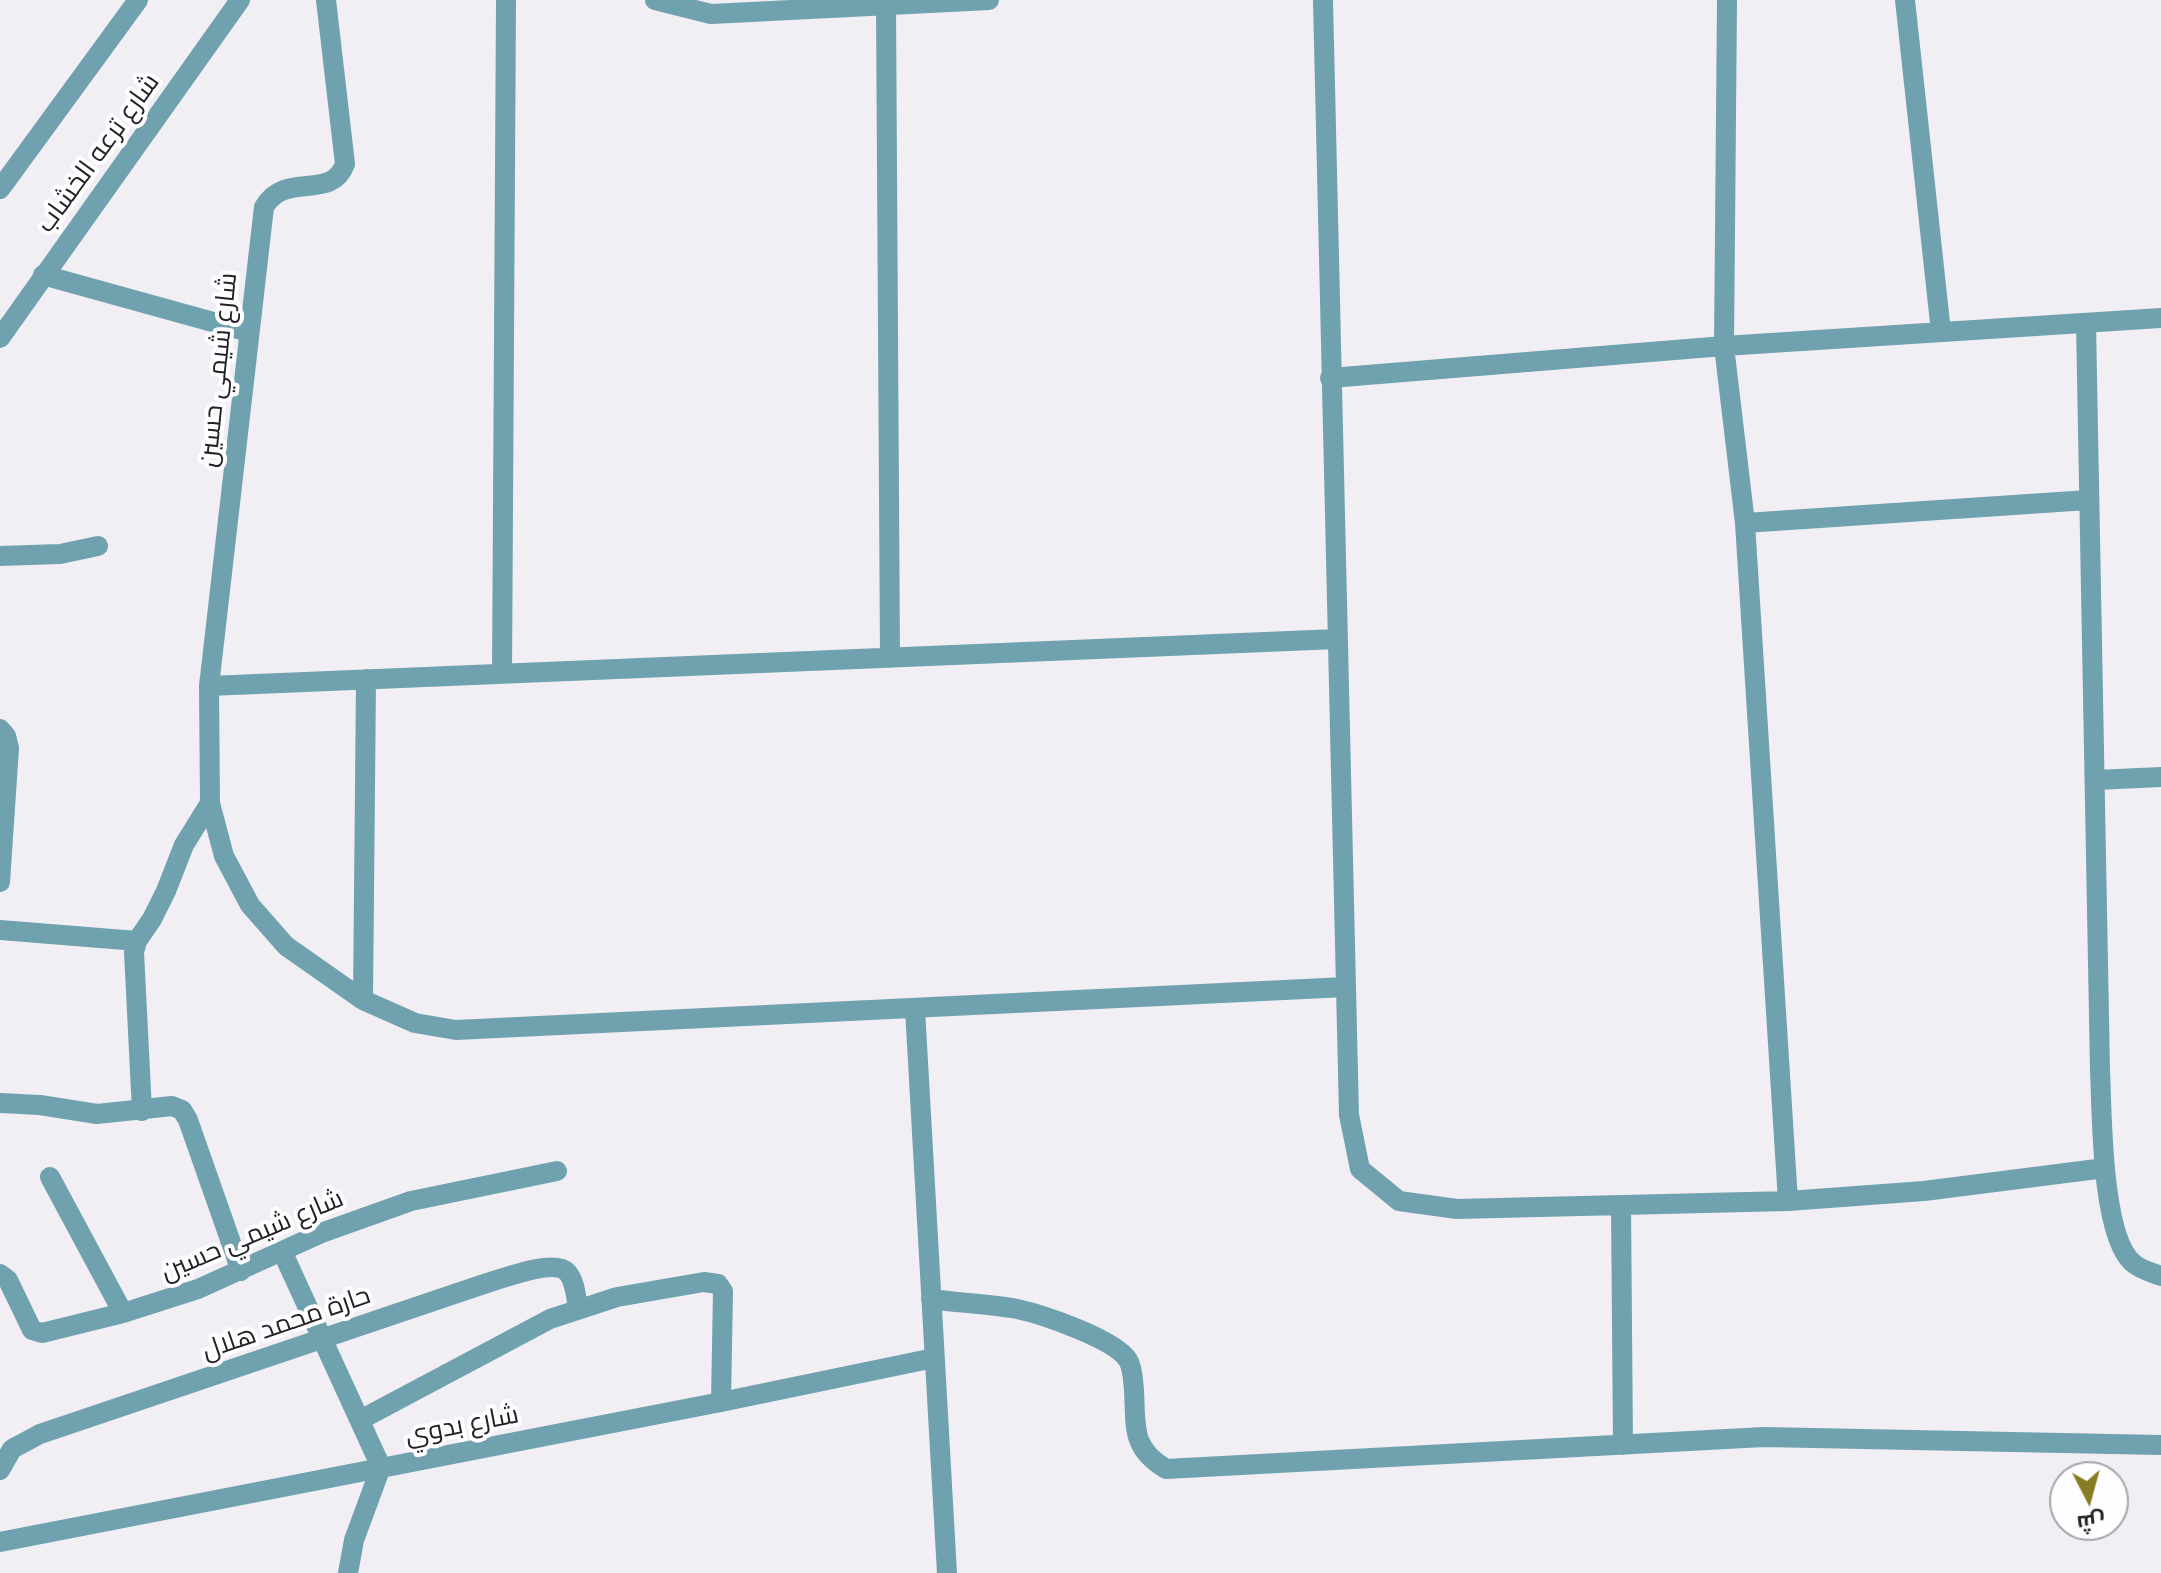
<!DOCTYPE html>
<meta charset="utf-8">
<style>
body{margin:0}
#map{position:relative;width:2161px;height:1573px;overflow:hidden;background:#f1eff4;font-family:"Public Sans",Cairo,sans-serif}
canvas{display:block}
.north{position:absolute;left:2049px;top:1461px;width:80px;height:80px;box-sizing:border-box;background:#fefdff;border:2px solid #a6a5a7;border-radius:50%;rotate:174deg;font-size:22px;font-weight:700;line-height:32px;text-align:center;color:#222123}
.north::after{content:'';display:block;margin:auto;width:28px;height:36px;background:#877c22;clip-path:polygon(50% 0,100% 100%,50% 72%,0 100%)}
</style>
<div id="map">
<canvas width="2161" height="1573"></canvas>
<div class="north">ش</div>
</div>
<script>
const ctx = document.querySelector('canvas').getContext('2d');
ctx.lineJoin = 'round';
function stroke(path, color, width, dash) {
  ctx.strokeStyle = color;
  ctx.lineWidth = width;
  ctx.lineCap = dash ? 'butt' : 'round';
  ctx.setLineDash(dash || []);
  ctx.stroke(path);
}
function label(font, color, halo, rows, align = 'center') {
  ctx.font = font + ' "Public Sans",Cairo,sans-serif';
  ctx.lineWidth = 8;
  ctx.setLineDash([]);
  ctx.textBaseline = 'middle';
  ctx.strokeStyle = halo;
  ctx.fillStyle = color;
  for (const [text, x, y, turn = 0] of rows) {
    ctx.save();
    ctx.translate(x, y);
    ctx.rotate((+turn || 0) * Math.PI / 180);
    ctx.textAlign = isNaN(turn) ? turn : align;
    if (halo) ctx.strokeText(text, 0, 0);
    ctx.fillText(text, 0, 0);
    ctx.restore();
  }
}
stroke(new Path2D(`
 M 326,0 L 345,164 C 331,202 286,170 264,207 L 209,686 L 210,803 L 224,856 L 250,905 L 286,946 L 363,1000 L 415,1023 L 456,1030 L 1346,987
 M 655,0 L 711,14 L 989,0
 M 1323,0 L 1349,1115 L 1360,1169 L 1399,1201 L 1457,1209 L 1788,1201 L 1924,1191 L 2105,1168
 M 1727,0 L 1724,346 L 1745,523 L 1788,1201
 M 1905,0 L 1941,332
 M 886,5 L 890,658
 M 0,189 L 138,0
 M 43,275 L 249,332
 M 2086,323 L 2100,1070 C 2102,1112 2101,1236 2133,1263 C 2139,1269 2153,1273 2161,1276
 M 0,338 L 240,0
 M 1330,378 L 1724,346 L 2161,318
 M 1745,523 L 2088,500
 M 0,556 L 60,554 L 98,546
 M 502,674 L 506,0
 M 209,686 L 1337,639
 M 0,729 L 6,736 L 9,748 L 0,882
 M 2096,780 L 2161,777
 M 0,930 L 137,941
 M 363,1000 L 366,679
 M 915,1009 L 947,1573
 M 0,1103 L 40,1105 L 97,1114 L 172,1106 L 182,1110 L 188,1120 L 241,1271
 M 142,1111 L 134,952 L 137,941 L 152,919 L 166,891 L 184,845 L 210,803
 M 50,1177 L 123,1313
 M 1621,1205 L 1623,1445
 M 282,1251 L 381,1467 L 354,1540 L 348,1573
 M 0,1274 L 8,1280 L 32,1330 L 42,1333 L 123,1313 L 198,1289 L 324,1232 L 411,1201 L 557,1171
 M 931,1299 C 959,1303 989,1304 1017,1309 C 1041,1314 1115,1339 1128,1360 C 1133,1368 1133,1381 1134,1390 C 1136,1427 1131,1448 1166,1469 L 1764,1437 L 2161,1445
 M 360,1420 L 550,1319 L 617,1297 L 704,1282 L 718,1284 L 723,1291 L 721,1402
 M 0,1470 L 12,1449 L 40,1434 L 481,1285 C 499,1280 553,1258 567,1272 C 575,1280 576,1297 578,1308
 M 0,1542 L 721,1402 L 934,1358`), '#6fa1ae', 20);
label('26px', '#222123', '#fefdff', [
 ["شارع ترعه الخشاب",98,153,-54],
 ["شارع شيمي حسين",218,370,-84],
 ["شارع شيمي حسين",252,1235,-23],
 ["حارة محمد هلال",286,1323,-19],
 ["شارع بدوي",462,1425,-11]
]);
</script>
